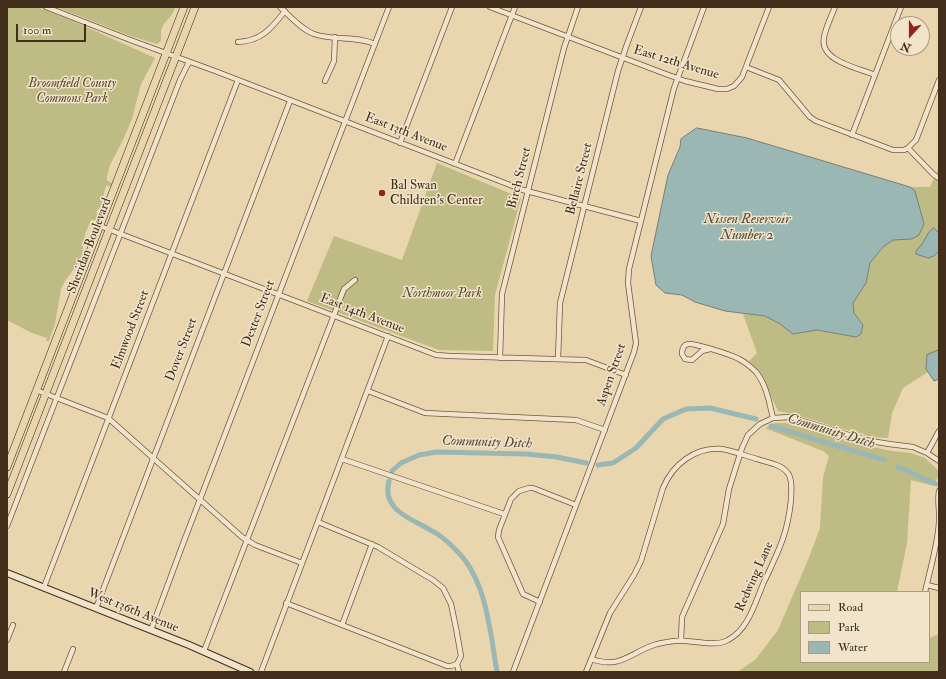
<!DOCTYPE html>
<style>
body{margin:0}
#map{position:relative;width:946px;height:679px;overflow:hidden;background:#e9d5ae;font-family:"IM FELL Double Pica",serif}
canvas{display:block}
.frame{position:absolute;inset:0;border:8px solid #422e1b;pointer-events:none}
.legend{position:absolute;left:800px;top:591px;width:130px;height:72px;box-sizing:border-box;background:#f1e4ca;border:1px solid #ab9b84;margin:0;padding:5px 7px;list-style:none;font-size:12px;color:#422e1b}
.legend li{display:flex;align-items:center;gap:8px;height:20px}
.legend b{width:20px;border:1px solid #ab9b84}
.north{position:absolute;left:890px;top:16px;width:40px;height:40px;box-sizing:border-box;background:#f1e4ca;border:1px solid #ab9b84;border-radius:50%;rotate:201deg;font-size:11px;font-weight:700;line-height:16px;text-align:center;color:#422e1b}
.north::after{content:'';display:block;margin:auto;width:14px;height:18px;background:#8f2418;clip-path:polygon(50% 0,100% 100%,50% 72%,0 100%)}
.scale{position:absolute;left:16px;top:24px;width:70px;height:18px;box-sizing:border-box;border:2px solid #422e1b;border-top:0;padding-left:5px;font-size:12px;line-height:14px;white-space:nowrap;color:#422e1b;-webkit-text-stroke:3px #f1e4ca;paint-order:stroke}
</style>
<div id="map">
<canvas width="946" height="679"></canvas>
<div class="frame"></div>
<ul class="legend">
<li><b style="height:5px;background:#e9d5ae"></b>Road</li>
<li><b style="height:11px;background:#bebb85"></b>Park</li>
<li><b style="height:11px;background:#9ab7b3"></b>Water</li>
</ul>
<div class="north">N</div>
<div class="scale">100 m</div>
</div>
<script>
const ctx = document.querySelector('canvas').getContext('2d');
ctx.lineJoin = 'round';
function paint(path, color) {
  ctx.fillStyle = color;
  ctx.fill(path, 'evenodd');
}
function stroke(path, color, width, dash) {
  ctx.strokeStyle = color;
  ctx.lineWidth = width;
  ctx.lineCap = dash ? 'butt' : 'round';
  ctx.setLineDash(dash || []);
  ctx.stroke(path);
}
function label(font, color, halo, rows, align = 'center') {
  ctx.font = font + ' "IM FELL Double Pica",serif';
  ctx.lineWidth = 3;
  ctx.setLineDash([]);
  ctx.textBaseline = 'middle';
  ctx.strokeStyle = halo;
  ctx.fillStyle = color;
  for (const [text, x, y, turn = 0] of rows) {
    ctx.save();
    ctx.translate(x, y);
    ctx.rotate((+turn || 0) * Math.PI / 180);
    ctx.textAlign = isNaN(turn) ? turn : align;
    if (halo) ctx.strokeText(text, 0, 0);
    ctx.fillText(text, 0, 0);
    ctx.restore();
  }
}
paint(new Path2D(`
 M 7,7 L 37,7 L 73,21 L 155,58 L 141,84 L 132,119 L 123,140 L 110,165 L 107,176 L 107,181 L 112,183 L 110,187 L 106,185 L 101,206 L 96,212 L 99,216 L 98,220 L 91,220 L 85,234 L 82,254 L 79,262 L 65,281 L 61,289 L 55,324 L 49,341 L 46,341 L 47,338 L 32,333 L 7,320 Z
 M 56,7 L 175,7 C 174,16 163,21 161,31 C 161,34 161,38 161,41 L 157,44 L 131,36 Z
 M 437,163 L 521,198 L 495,295 L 493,351 L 439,350 L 307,301 L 334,236 L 402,260 Z
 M 939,167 L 939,350 L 926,369 L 928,372 L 903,388 L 892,413 L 888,438 C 874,438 863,435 850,431 C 826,425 802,415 778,411 L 759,371 L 749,361 L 757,353 L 743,314 L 765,316 L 780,324 L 793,334 L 817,330 L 856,337 L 861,334 L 863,325 L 854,313 L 853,303 L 866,283 L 870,263 L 883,247 L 893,240 L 912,239 L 915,192 L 910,187 L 930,187 Z
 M 775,423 L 786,423 L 867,446 L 892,451 L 911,453 L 925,458 L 939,471 L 939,474 L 934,486 L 911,480 L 907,543 L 897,592 L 801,592 L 801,662 L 929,662 L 929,638 L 939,634 L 939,672 L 737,672 L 755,660 L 778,630 L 808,560 L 820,528 L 823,477 L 829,456 L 823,451 L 765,428 Z`), '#bebb85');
const water = new Path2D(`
 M 697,128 L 747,138 L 910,187 L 915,191 L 924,224 L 919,235 L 912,239 L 893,240 L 883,247 L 870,263 L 866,283 L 853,303 L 854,313 L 863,325 L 861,334 L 856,337 L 817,330 L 793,334 L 780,324 L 765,316 L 725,311 L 695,302 L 682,295 L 665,293 L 656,285 L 651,256 L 668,175 L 680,147 L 681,139 Z
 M 934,228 L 939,233 L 939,251 L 934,256 L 928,258 L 916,254 L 916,251 L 922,244 L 929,232 Z
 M 939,350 L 939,379 L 934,381 L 926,369 L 927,355 Z`);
paint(water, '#9ab7b3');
stroke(water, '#778076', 1);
stroke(new Path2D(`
 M 771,426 L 884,460
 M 598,465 L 613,463 L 636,448 L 663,419 L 686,409 L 710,408 L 756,419
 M 898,467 L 936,484
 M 392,471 L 401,463 L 419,455 L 437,452 L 526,454 L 557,457 L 586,463
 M 389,481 C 381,511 413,519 432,531 C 441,535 449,543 456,550 C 487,580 490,632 497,672`), '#9ab7b3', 5);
const street = new Path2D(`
 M 46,7 L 133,41 L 215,71 L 523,190 L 641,221
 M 280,7 C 290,16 301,29 314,34 C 333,41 355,35 375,44
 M 490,7 L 663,73 L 685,81 L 718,89 L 727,89 L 734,86 L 742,77 L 769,7
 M 835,7 C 831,17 826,27 824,37 C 819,61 858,68 875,75
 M 238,42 C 261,41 271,29 285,11
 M 746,67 L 779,80 L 810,117 L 816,121 L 893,150 L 904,150 L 908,148 L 934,175 L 939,178
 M 325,81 L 334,61 L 335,37
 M 852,135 L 901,7
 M 400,143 L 452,7
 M 908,148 L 916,140 L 939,80
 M 455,164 L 515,7
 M 100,226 L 436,355 L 450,356 L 586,360 L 626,375
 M 710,349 L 702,351 L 692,360 L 685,359 L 682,354 C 682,349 683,345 688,344 C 695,343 732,355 739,359 C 745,362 751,367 756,372 C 767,386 769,402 773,418
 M 500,358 L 502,294 L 564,48 L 578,7
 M 558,359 L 560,303 L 618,71 L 626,47 L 641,7
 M 36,390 L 108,418 L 242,537 L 255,545 L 302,563
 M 368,391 L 425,413 L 576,420 L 605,430
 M 927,453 L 939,431
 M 342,459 L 504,514
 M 318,522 L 378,547 L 433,580 L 443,588 L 451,604 L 456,628 L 461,656 L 457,664
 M 7,526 L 180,80 L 189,62
 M 927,585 L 939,588
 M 44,587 L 238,80
 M 925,592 C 930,570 938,543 939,522 C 940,511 937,501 939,491
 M 540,602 L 523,594 L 498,537 L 499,530 L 511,499 L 519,491 L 529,488 L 533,488 L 576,505
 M 286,603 L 447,666 L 451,666 L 457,664
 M 96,608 L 290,101
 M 342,625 L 372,544
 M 151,630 L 184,541 L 389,7
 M 7,640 L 13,625
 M 681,641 L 682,617 L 723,524 L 729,489 L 742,448 L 748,435 L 760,424 L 773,418 L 790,417 L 865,440 L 889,444 L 913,447 L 927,453 L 939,461
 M 204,651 L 344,289 L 355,280
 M 457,664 L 459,672
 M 64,672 L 73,649
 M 261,672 L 388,336
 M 513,672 L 634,352 L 636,343 L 628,283 L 629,269 L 674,88 L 704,7
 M 586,672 L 610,613 L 634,575 L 641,561 L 663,488 C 673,464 695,447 722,449 C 734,451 746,456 757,459 C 768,463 783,464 789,475 C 793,483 791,491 791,499 C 788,534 778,552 764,582 C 755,602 749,629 728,640 C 714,648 691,639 674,641 C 668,642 660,643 654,645 C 628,654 621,669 591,659`);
const secondary = new Path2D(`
 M 7,573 L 189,645 L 250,672`);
const primary = new Path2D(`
 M 7,467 L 184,7
 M 7,494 L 195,7`);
stroke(street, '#6c5840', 6);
stroke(secondary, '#422e1b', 8);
stroke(primary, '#422e1b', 8);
stroke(street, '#f1e4ca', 4.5);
stroke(secondary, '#f1e4ca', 6);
stroke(primary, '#e9d5ae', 7);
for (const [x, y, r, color] of [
 [382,193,4,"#8f2418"]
]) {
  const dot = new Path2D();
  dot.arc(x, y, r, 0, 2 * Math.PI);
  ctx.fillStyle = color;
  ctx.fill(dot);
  stroke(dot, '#f1e4ca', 1.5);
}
label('13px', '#422e1b', '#f1e4ca', [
 ["East 12th Avenue",676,63,17],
 ["East 13th Avenue",406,133,21],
 ["Birch Street",520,178,-76],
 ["Bellaire Street",580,179,-76],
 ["Sheridan Boulevard",90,246,-69],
 ["Dexter Street",259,314,-69],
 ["East 14th Avenue",362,314,21],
 ["Elmwood Street",131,330,-69],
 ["Dover Street",182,350,-69],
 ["Aspen Street",612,375,-71],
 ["Redwing Lane",755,577,-66],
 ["West 136th Avenue",133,611,22]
]);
label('italic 13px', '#5b4a30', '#f1e4ca', [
 ["Broomfield County",72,84],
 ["Commons Park",72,99],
 ["Northmoor Park",442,294]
]);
label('13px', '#422e1b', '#f1e4ca', [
 ["Bal Swan",390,186],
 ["Children's Center",390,201]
], 'left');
label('italic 14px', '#544939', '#f1e4ca', [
 ["Nissen Reservoir",747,220],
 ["Number 2",747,236],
 ["Community Ditch",831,432,17],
 ["Community Ditch",487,443,2]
]);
</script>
